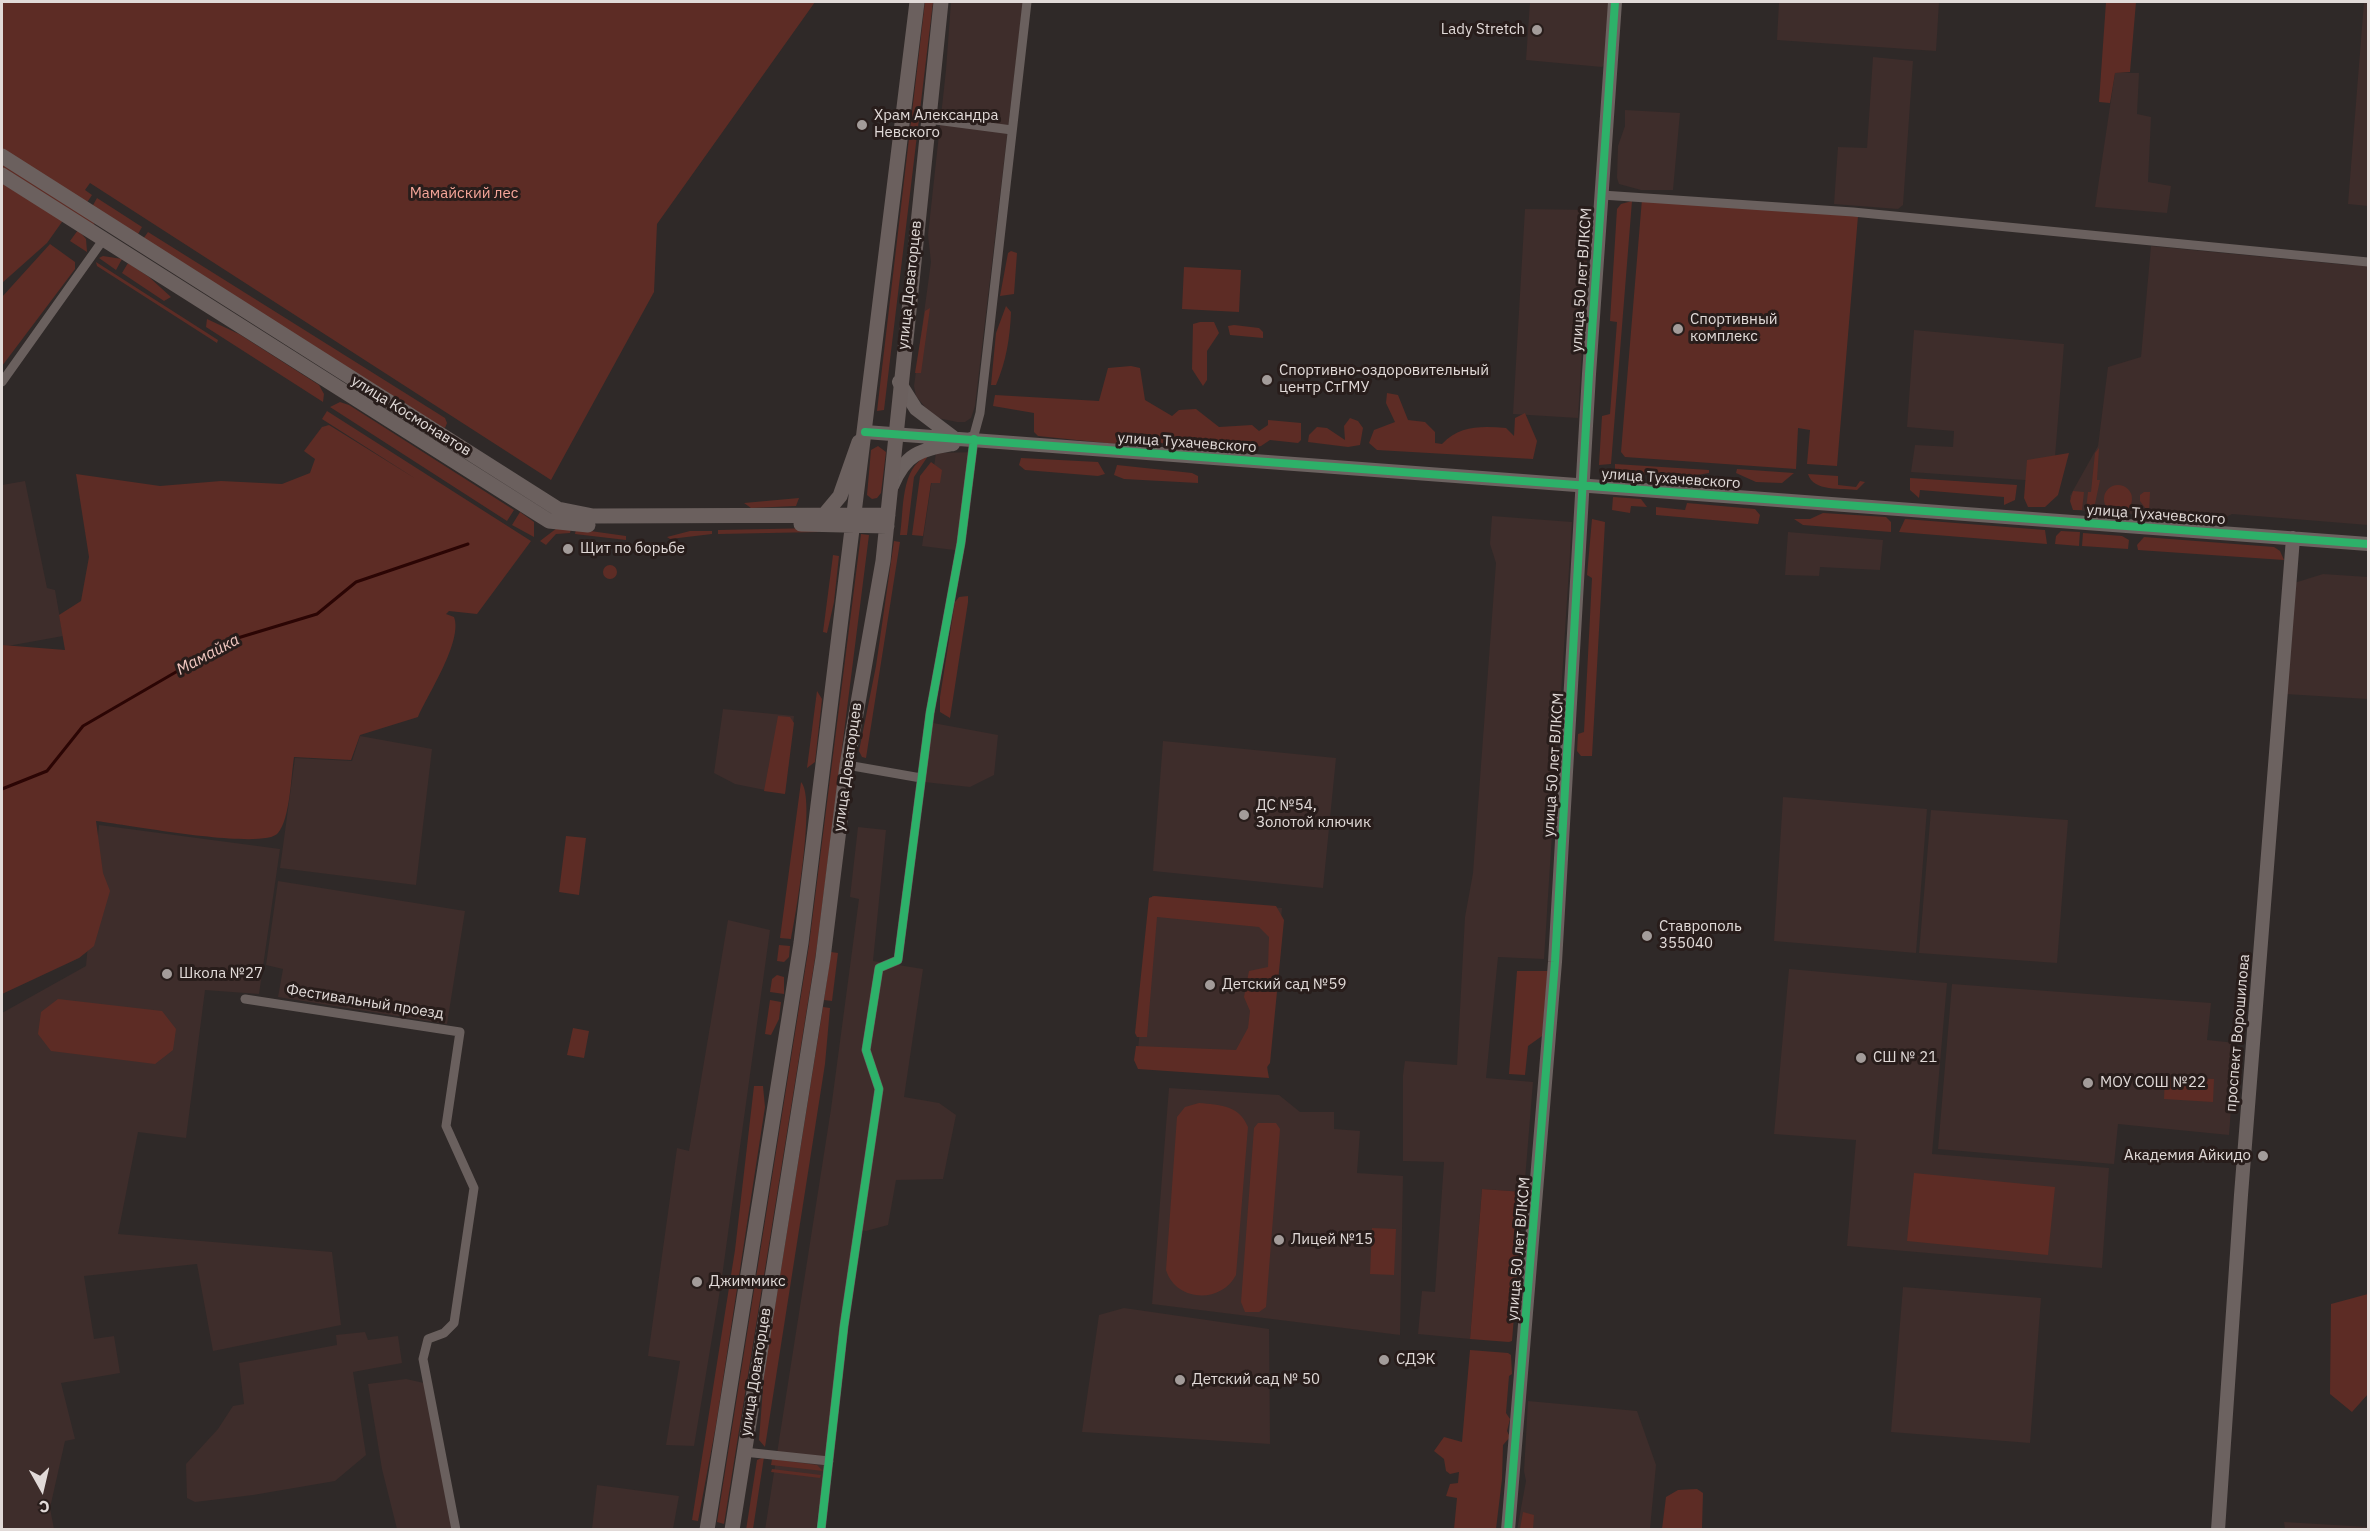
<!DOCTYPE html>
<meta charset="utf-8">
<style>
body{margin:0}
#map{position:relative;width:2370px;height:1531px;overflow:hidden;background:#2f2928;font-family:"IBM Plex Sans",sans-serif}
canvas{display:block}
.frame{position:absolute;inset:0;border:3px solid #e1dad8;pointer-events:none}
.north{position:absolute;left:12px;top:1459px;width:60px;height:60px;-webkit-text-stroke:4px #281d1b;paint-order:stroke;rotate:172deg;font-size:16px;font-weight:700;line-height:24px;text-align:center;color:#e1dad8}
.north::after{content:'';display:block;margin:auto;width:21px;height:27px;background:#e1dad8;clip-path:polygon(50% 0,100% 100%,50% 72%,0 100%)}
</style>
<div id="map">
<canvas width="2370" height="1531"></canvas>
<div class="frame"></div>
<div class="north">С</div>
</div>
<script>
const ctx = document.querySelector('canvas').getContext('2d');
ctx.lineJoin = 'round';
function paint(path, color) {
  ctx.fillStyle = color;
  ctx.fill(path, 'evenodd');
}
function stroke(path, color, width, dash) {
  ctx.strokeStyle = color;
  ctx.lineWidth = width;
  ctx.lineCap = dash ? 'butt' : 'round';
  ctx.setLineDash(dash || []);
  ctx.stroke(path);
}
function label(font, color, halo, rows, align = 'center') {
  ctx.font = font + ' "IBM Plex Sans",sans-serif';
  ctx.lineWidth = 6;
  ctx.setLineDash([]);
  ctx.textBaseline = 'middle';
  ctx.strokeStyle = halo;
  ctx.fillStyle = color;
  for (const [text, x, y, turn = 0] of rows) {
    ctx.save();
    ctx.translate(x, y);
    ctx.rotate((+turn || 0) * Math.PI / 180);
    ctx.textAlign = isNaN(turn) ? turn : align;
    if (halo) ctx.strokeText(text, 0, 0);
    ctx.fillText(text, 0, 0);
    ctx.restore();
  }
}
paint(new Path2D(`
 M 951,2 L 1023,2 L 975,406 L 971,418 L 965,422 L 957,422 L 933,417 L 916,396 L 914,386 L 931,262 L 928,235 L 946,70 Z
 M 1530,2 L 1611,2 L 1607,62 L 1602,67 L 1526,60 Z
 M 1779,2 L 1939,2 L 1936,51 L 1777,40 Z
 M 2364,2 L 2368,2 L 2368,206 L 2348,204 Z
 M 1873,57 L 1913,61 L 1903,205 L 1898,209 L 1834,204 L 1838,147 L 1867,148 Z
 M 2115,73 L 2139,73 L 2137,114 L 2151,117 L 2148,182 L 2171,186 L 2167,213 L 2095,207 Z
 M 1625,110 L 1680,113 L 1673,190 L 1641,190 L 1619,184 L 1617,178 L 1618,146 L 1625,126 Z
 M 1525,209 L 1590,210 L 1578,418 L 1513,414 Z
 M 2151,246 L 2348,265 L 2368,265 L 2368,525 L 2232,514 L 2220,520 L 2073,510 L 2070,496 L 2098,446 L 2108,367 L 2141,357 Z
 M 1914,330 L 2064,344 L 2053,482 L 1911,472 L 1915,445 L 1953,447 L 1954,431 L 1907,427 Z
 M 976,452 L 962,551 L 922,546 L 936,453 Z
 M 25,481 L 47,588 L 55,590 L 63,636 L 2,647 L 2,485 Z
 M 1492,516 L 1572,522 L 1544,959 L 1498,957 L 1486,1078 L 1533,1082 L 1524,1192 L 1482,1189 L 1470,1339 L 1418,1334 L 1422,1291 L 1435,1292 L 1444,1162 L 1403,1161 L 1403,1075 L 1405,1061 L 1457,1065 L 1465,917 L 1473,873 L 1496,563 L 1490,544 Z
 M 1788,532 L 1883,540 L 1880,570 L 1820,567 L 1819,576 L 1785,575 Z
 M 2323,574 L 2368,577 L 2368,699 L 2285,694 L 2291,584 Z
 M 723,709 L 794,716 L 785,794 L 735,784 L 714,773 Z
 M 933,723 L 998,735 L 994,775 L 970,787 L 924,782 Z
 M 360,736 L 432,749 L 416,885 L 280,868 L 295,758 L 352,761 Z
 M 1163,741 L 1336,758 L 1323,888 L 1153,871 Z
 M 1783,797 L 1927,809 L 1916,953 L 1774,941 Z
 M 1931,810 L 2068,820 L 2057,963 L 1919,953 Z
 M 99,825 L 280,849 L 259,994 L 205,990 L 186,1138 L 138,1132 L 118,1234 L 332,1252 L 341,1325 L 213,1351 L 197,1264 L 84,1276 L 94,1339 L 114,1336 L 120,1373 L 61,1383 L 75,1439 L 65,1441 L 50,1508 L 54,1529 L 2,1530 L 2,1013 L 86,966 Z
 M 858,827 L 886,830 L 873,961 L 923,969 L 904,1097 L 939,1103 L 956,1115 L 943,1179 L 896,1180 L 888,1225 L 866,1231 L 857,1229 L 816,1529 L 765,1530 L 831,1109 L 859,899 L 850,897 Z
 M 278,881 L 465,911 L 447,1024 L 278,997 L 283,969 L 266,965 Z
 M 1152,896 L 1282,908 L 1267,1073 L 1137,1061 Z
 M 728,920 L 770,930 L 721,1284 L 694,1446 L 666,1445 L 680,1361 L 648,1356 L 677,1148 L 689,1151 Z
 M 1789,969 L 1947,983 L 1932,1154 L 2109,1168 L 2102,1268 L 1847,1246 L 1856,1140 L 1774,1134 Z
 M 1952,984 L 2211,1003 L 2207,1040 L 2236,1043 L 2229,1135 L 2118,1124 L 2114,1164 L 1938,1149 Z
 M 1169,1088 L 1279,1095 L 1300,1112 L 1334,1112 L 1334,1129 L 1360,1131 L 1357,1173 L 1403,1176 L 1400,1335 L 1152,1304 Z
 M 1903,1287 L 2041,1298 L 2030,1443 L 1891,1432 Z
 M 1124,1308 L 1269,1329 L 1270,1444 L 1082,1432 L 1099,1315 Z
 M 365,1332 L 368,1340 L 398,1336 L 402,1363 L 353,1372 L 366,1455 L 335,1481 L 253,1495 L 195,1502 L 187,1498 L 186,1464 L 218,1429 L 233,1406 L 244,1404 L 239,1363 L 337,1345 L 336,1335 Z
 M 406,1379 L 424,1383 L 452,1529 L 397,1529 L 382,1469 L 368,1384 Z
 M 1528,1401 L 1637,1411 L 1656,1465 L 1650,1529 L 1517,1530 L 1526,1481 L 1524,1471 Z
 M 597,1485 L 679,1496 L 673,1529 L 592,1529 Z
 M 2284,1522 L 2368,1527 L 2368,1529 L 2285,1529 Z`), '#3e2d2b');
paint(new Path2D(`
 M 2,2 L 815,2 L 657,224 L 654,292 L 551,480 L 90,183 L 85,190 L 92,195 L 86,204 L 95,226 L 69,212 L 47,243 L 2,283 Z
 M 925,2 L 933,2 L 884,410 L 877,411 Z
 M 2106,2 L 2136,2 L 2130,72 L 2115,73 L 2110,103 L 2099,102 Z
 M 97,198 L 142,227 L 137,236 L 92,207 Z
 M 1642,199 L 1858,216 L 1837,466 L 1807,464 L 1810,430 L 1798,428 L 1796,469 L 1625,457 L 1621,452 Z
 M 1632,201 L 1611,464 L 1599,465 L 1602,416 L 1610,414 L 1617,322 L 1610,321 L 1617,209 L 1621,204 Z
 M 78,230 L 86,239 L 87,252 L 70,241 Z
 M 148,232 L 445,418 L 447,423 L 445,428 L 421,418 L 143,239 Z
 M 50,244 L 75,262 L 75,269 L 2,366 L 2,297 Z
 M 1011,251 L 1017,253 L 1014,294 L 1000,296 L 1008,253 Z
 M 103,256 L 122,259 L 116,270 L 99,258 Z
 M 96,262 L 218,340 L 217,343 L 97,266 Z
 M 128,263 L 149,277 L 171,297 L 164,301 L 122,273 Z
 M 1184,267 L 1241,270 L 1239,312 L 1182,309 Z
 M 1006,306 L 1011,312 C 1010,338 1006,362 996,385 L 991,385 L 996,333 Z
 M 930,308 L 921,373 L 915,373 L 925,311 Z
 M 207,319 L 239,334 L 319,385 L 324,394 L 323,402 L 206,327 Z
 M 1200,322 L 1214,322 L 1219,333 L 1207,351 L 1207,380 L 1203,386 L 1192,369 L 1193,324 Z
 M 1234,325 L 1259,328 L 1263,332 L 1263,338 L 1230,335 L 1228,326 Z
 M 1131,366 L 1140,368 L 1145,400 L 1172,416 L 1179,410 L 1196,409 L 1219,427 L 1252,425 L 1259,431 L 1268,425 L 1268,420 L 1301,423 L 1301,440 L 1298,443 L 1270,440 L 1261,446 L 1238,451 L 1151,442 L 1135,446 L 1038,436 L 1034,432 L 1034,413 L 993,406 L 995,395 L 1099,401 L 1108,368 Z
 M 1387,393 L 1398,395 L 1408,420 L 1425,422 L 1435,432 L 1435,443 L 1442,444 C 1460,425 1482,426 1506,428 L 1514,436 L 1515,418 L 1525,413 L 1537,441 L 1533,459 L 1377,450 L 1369,443 L 1374,430 L 1395,422 L 1386,403 Z
 M 340,402 L 349,405 L 514,510 L 507,521 L 330,407 Z
 M 327,411 L 531,541 L 477,614 L 449,611 L 446,614 L 454,617 C 463,641 428,694 418,717 L 360,735 L 351,760 L 294,757 C 291,776 290,819 278,833 C 264,851 124,824 96,821 L 103,873 L 110,891 L 94,946 L 79,958 L 2,994 L 2,645 L 65,650 L 59,615 L 81,601 L 89,557 L 76,474 L 160,486 L 221,481 L 282,484 L 310,473 L 315,459 L 304,451 L 322,427 L 329,425 L 416,479 L 322,419 Z
 M 1350,418 L 1358,421 L 1363,428 L 1360,445 L 1348,447 L 1308,442 L 1309,435 L 1317,427 L 1327,428 L 1345,440 L 1344,426 Z
 M 878,446 L 886,452 L 881,493 L 877,498 L 872,499 L 867,495 L 871,450 Z
 M 2099,448 L 2097,480 L 2100,480 L 2095,504 L 2086,509 L 2088,492 L 2091,492 L 2095,453 Z
 M 2069,453 L 2058,495 L 2045,507 L 2028,507 L 2024,498 L 2027,460 Z
 M 928,456 L 914,477 L 907,535 L 900,535 C 904,511 900,466 928,456 Z
 M 1021,458 L 1098,462 L 1105,474 L 1098,476 L 1025,470 L 1019,465 Z
 M 931,462 L 942,470 L 940,483 L 931,483 L 923,536 L 912,535 L 920,476 Z
 M 1615,464 L 1709,470 L 1709,473 L 1686,477 L 1615,472 Z
 M 1117,465 L 1192,473 L 1198,476 L 1198,483 L 1124,479 L 1114,475 Z
 M 1737,469 L 1794,473 L 1782,483 L 1756,482 L 1736,473 Z
 M 1808,474 L 1838,476 L 1838,485 L 1856,487 L 1860,481 L 1865,482 L 1857,490 C 1842,488 1813,492 1808,474 Z
 M 1910,478 L 2017,485 L 2015,500 L 2004,505 L 2004,497 L 1920,490 L 1919,498 L 1910,490 Z
 M2104 499a14 14 0 1 1 28 0a14 14 0 1 1-28 0Z
 M 2073,491 L 2084,492 L 2082,510 L 2073,510 L 2070,501 Z
 M 2144,492 L 2150,492 L 2149,513 L 2140,501 L 2140,495 Z
 M 1613,497 L 1641,499 L 1647,507 L 1631,506 L 1630,513 L 1612,510 Z
 M 799,498 L 796,506 L 751,508 L 744,503 Z
 M 1687,503 L 1755,509 L 1760,515 L 1758,524 L 1656,515 L 1656,507 L 1685,510 Z
 M 520,512 L 534,522 L 534,537 L 512,525 Z
 M 1823,513 L 1886,517 L 1891,522 L 1891,532 L 1803,525 L 1794,519 L 1810,519 Z
 M 1592,519 L 1605,522 L 1592,756 L 1581,756 L 1577,751 L 1578,734 L 1584,732 L 1592,578 L 1587,575 Z
 M 1905,519 L 2045,530 L 2047,544 L 1899,532 Z
 M 557,528 L 571,529 L 570,533 L 556,534 L 546,545 L 540,541 Z
 M 818,528 L 818,532 L 718,534 L 718,530 Z
 M 576,529 L 626,536 L 626,540 L 575,534 Z
 M 690,531 L 712,531 L 712,534 L 670,539 L 667,537 Z
 M 2061,531 L 2080,532 L 2079,546 L 2055,544 L 2056,536 Z
 M 2083,533 L 2122,536 L 2129,540 L 2128,549 L 2082,546 Z
 M 861,534 L 869,535 L 817,946 L 724,1524 L 717,1522 L 809,945 Z
 M 2144,537 L 2274,547 L 2280,551 L 2284,560 L 2138,550 L 2137,545 Z
 M 894,541 L 900,542 L 866,758 L 862,757 L 859,751 L 876,666 Z
 M 833,555 L 839,556 L 834,602 L 827,633 L 823,632 Z
 M603 572a7 7 0 1 1 14 0a7 7 0 1 1-14 0Z
 M 968,596 L 968,602 L 950,718 L 940,712 L 940,697 L 955,602 L 959,597 Z
 M 817,691 L 822,699 L 815,762 L 807,768 Z
 M 778,716 L 790,717 L 794,723 L 785,794 L 764,791 Z
 M 801,782 C 816,797 796,914 791,939 L 780,938 Z
 M 566,836 L 586,838 L 579,895 L 559,892 Z
 M 1154,896 L 1276,906 L 1284,920 L 1270,1063 L 1267,1067 L 1269,1078 L 1138,1069 L 1134,1060 L 1136,1046 L 1236,1050 L 1248,1028 L 1250,1011 L 1244,997 L 1249,971 L 1268,967 L 1269,937 L 1259,927 L 1157,917 L 1147,1037 L 1137,1037 L 1135,1033 L 1149,898 Z
 M 779,945 L 790,946 L 789,957 L 784,962 L 777,961 Z
 M 831,952 L 838,953 L 832,1001 L 824,1000 Z
 M 1517,971 L 1548,971 L 1542,1036 L 1528,1046 L 1525,1075 L 1509,1074 Z
 M 777,975 L 784,977 L 784,994 L 770,992 L 772,979 Z
 M 58,999 L 162,1011 L 176,1029 L 173,1050 L 155,1064 L 51,1051 L 38,1034 L 41,1012 Z
 M 770,1000 L 781,1002 L 779,1019 L 771,1035 L 765,1034 Z
 M 823,1007 L 830,1008 L 825,1064 L 765,1447 L 759,1440 L 764,1375 Z
 M 573,1028 L 589,1031 L 584,1058 L 567,1055 Z
 M 2165,1077 L 2214,1079 L 2213,1102 L 2164,1099 Z
 M 754,1086 L 763,1086 L 765,1107 L 716,1425 L 698,1521 L 692,1520 L 735,1250 Z
 M 1199,1103 C 1220,1105 1239,1105 1248,1127 L 1236,1275 C 1221,1304 1176,1302 1166,1270 L 1177,1117 L 1185,1107 Z
 M 1258,1123 L 1276,1123 L 1280,1129 L 1266,1307 L 1259,1312 L 1245,1312 L 1241,1302 L 1254,1128 Z
 M 1914,1173 L 2055,1187 L 2048,1255 L 1907,1241 Z
 M 1482,1189 L 1524,1192 L 1512,1341 L 1509,1342 L 1470,1339 Z
 M 1372,1228 L 1396,1229 L 1394,1275 L 1370,1274 Z
 M 2368,1294 L 2368,1394 L 2352,1412 L 2330,1394 L 2331,1304 Z
 M 1470,1350 L 1508,1353 L 1511,1355 L 1512,1374 L 1509,1376 L 1506,1413 L 1510,1419 L 1507,1431 L 1510,1437 L 1503,1445 L 1502,1479 L 1496,1529 L 1454,1529 L 1457,1498 L 1446,1496 L 1450,1484 L 1458,1483 L 1459,1472 L 1450,1474 L 1446,1471 L 1444,1459 L 1434,1451 L 1444,1437 L 1462,1442 Z
 M 764,1457 L 753,1529 L 746,1530 L 757,1460 Z
 M 772,1459 L 817,1465 L 823,1471 L 771,1465 Z
 M 772,1469 L 821,1475 L 820,1478 L 771,1472 Z
 M 1697,1489 L 1703,1493 L 1702,1528 L 1662,1529 L 1666,1497 L 1678,1490 Z
 M 1523,1512 L 1534,1515 L 1533,1529 L 1520,1529 Z`), '#5d2c25');
stroke(new Path2D(`
 M 2,789 L 47,771 L 83,726 L 231,640 L 317,614 L 356,582 L 468,544`), '#2b0504', 3);
stroke(new Path2D(`
 M 928,119 L 1012,130
 M 1602,195 L 1853,212 L 2368,262
 M 2,382 L 103,240
 M 965,439 L 974,435 L 980,413 L 1027,2
 M 847,765 L 921,778
 M 245,999 L 460,1032 L 446,1126 L 474,1188 L 454,1323 L 444,1333 L 428,1339 L 423,1359 L 456,1530
 M 744,1452 L 829,1461
 M 821,1530 L 844,1326 L 879,1089 L 866,1050 L 879,968 L 898,960 L 930,713 L 961,543 L 974,439`), '#6a605e', 9);
stroke(new Path2D(`
 M 899,382 L 916,409 L 953,437
 M 865,432 L 2368,544
 M 892,486 C 906,452 921,450 953,444
 M 1508,1530 L 1555,962 L 1589,374 L 1615,2
 M 2218,1530 L 2241,1195 L 2293,538`), '#6c6260', 14);
stroke(new Path2D(`
 M 2,156 L 558,509 L 593,516 L 888,515
 M 2,175 L 549,521 L 588,525
 M 825,514 L 840,496 L 859,442
 M 801,524 L 887,526
 M 707,1530 L 801,943 L 917,2
 M 732,1530 L 823,958 L 847,765 L 883,561 L 941,2`), '#6b605e', 15);
stroke(new Path2D(`
 M 865,432 L 2368,544
 M 821,1530 L 844,1326 L 879,1089 L 866,1050 L 879,968 L 898,960 L 930,713 L 961,543 L 974,439
 M 1508,1530 L 1555,962 L 1589,374 L 1615,2`), '#2db169', 8);
for (const [x, y, r, color] of [
 [1537,30,6,"#a39c9a"],
 [862,125,6,"#a39c9a"],
 [1678,329,6,"#a39c9a"],
 [1267,380,6,"#a39c9a"],
 [568,549,6,"#a39c9a"],
 [1244,815,6,"#a39c9a"],
 [1647,936,6,"#a39c9a"],
 [167,974,6,"#a39c9a"],
 [1210,985,6,"#a39c9a"],
 [1861,1058,6,"#a39c9a"],
 [2088,1083,6,"#a39c9a"],
 [2263,1156,6,"#a39c9a"],
 [1279,1240,6,"#a39c9a"],
 [697,1282,6,"#a39c9a"],
 [1384,1360,6,"#a39c9a"],
 [1180,1380,6,"#a39c9a"]
]) {
  const dot = new Path2D();
  dot.arc(x, y, r, 0, 2 * Math.PI);
  ctx.fillStyle = color;
  ctx.fill(dot);
  stroke(dot, '#281d1b', 2);
}
label('15px', '#e1dad8', '#281d1b', [
 ["Lady Stretch",1525,30,"right"],
 ["Храм Александра",874,116],
 ["Невского",874,133],
 ["Спортивный",1690,320],
 ["комплекс",1690,337],
 ["Спортивно-оздоровительный",1279,371],
 ["центр СтГМУ",1279,388],
 ["Щит по борьбе",580,549],
 ["ДС №54,",1256,806],
 ["Золотой ключик",1256,823],
 ["Ставрополь",1659,927],
 ["355040",1659,944],
 ["Школа №27",179,974],
 ["Детский сад №59",1222,985],
 ["СШ № 21",1873,1058],
 ["МОУ СОШ №22",2100,1083],
 ["Академия Айкидо",2251,1156,"right"],
 ["Лицей №15",1291,1240],
 ["Джиммикс",709,1282],
 ["СДЭК",1396,1360],
 ["Детский сад № 50",1192,1380]
], 'left');
label('15px', '#f6a699', '#281d1b', [
 ["Мамайский лес",464,194]
]);
label('15px', '#e1dad8', '#281d1b', [
 ["улица 50 лет ВЛКСМ",1582,280,-86],
 ["улица Доваторцев",910,285,-84],
 ["улица Космонавтов",411,416,32],
 ["улица Тухачевского",1187,443,4],
 ["улица Тухачевского",1671,479,4],
 ["улица Тухачевского",2156,515,4],
 ["улица 50 лет ВЛКСМ",1554,765,-86],
 ["улица Доваторцев",848,767,-82],
 ["Фестивальный проезд",365,1002,9],
 ["проспект Ворошилова",2238,1033,-85],
 ["улица 50 лет ВЛКСМ",1519,1249,-85],
 ["улица Доваторцев",756,1372,-81]
]);
label('italic 16px', '#f2c8c1', '#281d1b', [
 ["Мамайка",208,655,-28]
]);
</script>
